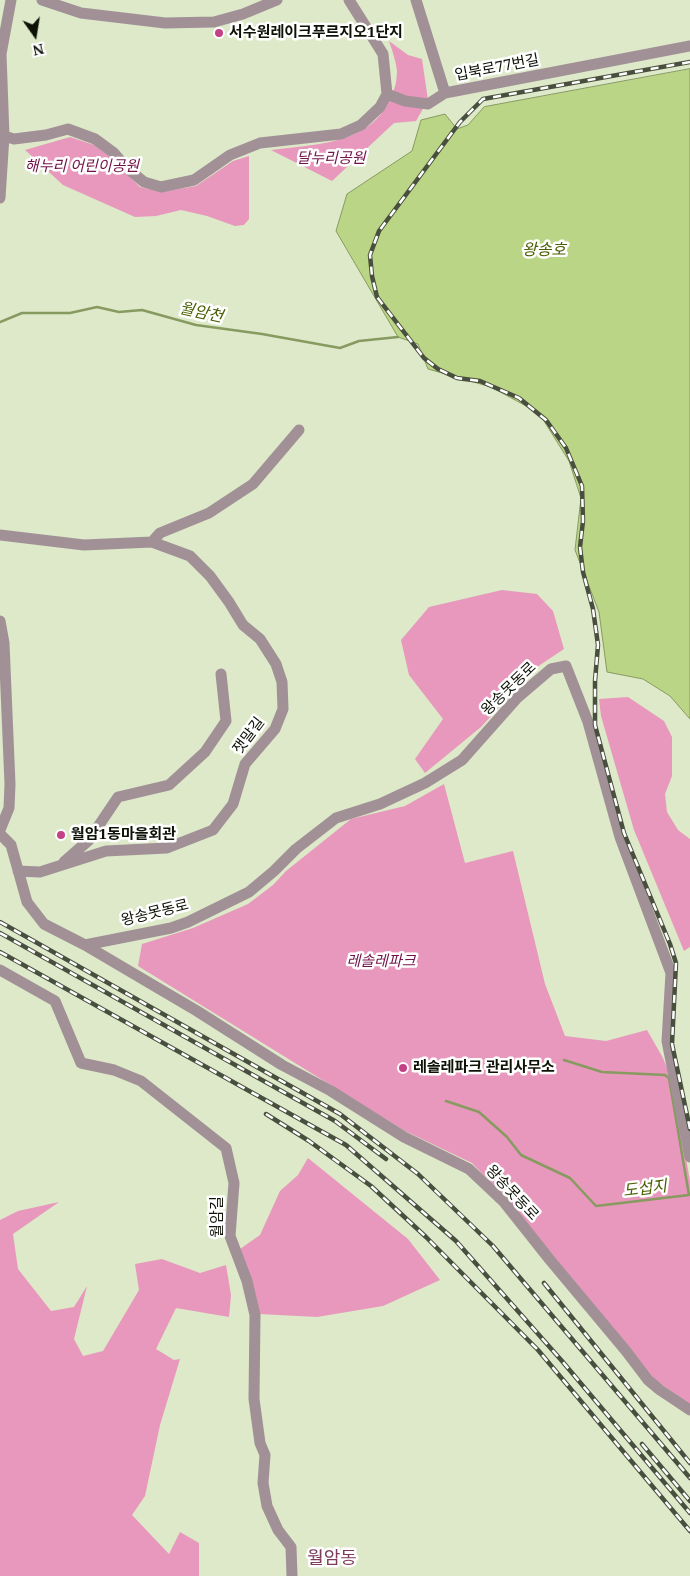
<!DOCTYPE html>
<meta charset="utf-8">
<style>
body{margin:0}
#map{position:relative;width:690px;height:1576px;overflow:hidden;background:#dde9c8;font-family:"Noto Serif",serif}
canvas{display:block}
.north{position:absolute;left:10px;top:10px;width:50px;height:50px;-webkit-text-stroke:4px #fff;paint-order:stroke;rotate:167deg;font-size:14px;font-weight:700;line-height:20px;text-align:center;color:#0d1106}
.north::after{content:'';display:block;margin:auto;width:18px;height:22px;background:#0d1106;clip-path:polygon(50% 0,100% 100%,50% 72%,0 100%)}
</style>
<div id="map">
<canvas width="690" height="1576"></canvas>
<div class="north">N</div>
</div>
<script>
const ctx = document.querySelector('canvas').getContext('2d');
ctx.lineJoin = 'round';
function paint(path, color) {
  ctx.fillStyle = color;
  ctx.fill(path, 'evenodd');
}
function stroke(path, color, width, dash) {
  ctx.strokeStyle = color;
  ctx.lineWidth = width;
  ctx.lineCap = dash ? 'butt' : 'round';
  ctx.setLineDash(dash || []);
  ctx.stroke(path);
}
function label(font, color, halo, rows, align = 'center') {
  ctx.font = font + ' "Noto Serif","Noto Sans KR",serif';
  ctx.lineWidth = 5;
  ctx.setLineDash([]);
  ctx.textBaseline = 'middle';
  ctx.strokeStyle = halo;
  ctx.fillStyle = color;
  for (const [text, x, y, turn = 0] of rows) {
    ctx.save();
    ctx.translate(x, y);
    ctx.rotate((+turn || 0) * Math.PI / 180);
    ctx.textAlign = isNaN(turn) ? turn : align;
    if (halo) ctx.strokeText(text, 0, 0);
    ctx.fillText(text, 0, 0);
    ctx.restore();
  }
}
paint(new Path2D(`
 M 389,41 L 408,55 L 422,59 L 428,100 L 416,121 L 394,123 L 332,181 L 271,150 C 316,144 371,145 391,97 C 395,89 397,80 397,71 C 396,61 392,50 389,41 Z
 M 70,137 L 94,145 L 109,156 L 140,187 L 161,192 L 196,186 L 233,161 L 249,156 L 249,219 L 244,225 L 235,226 L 207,216 L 181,210 L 156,216 L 135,217 L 63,185 L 25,150 Z
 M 502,590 L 537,594 L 553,611 L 564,649 L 534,669 L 481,727 L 425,773 L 415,759 L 443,719 L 409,675 L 401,640 L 429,607 Z
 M 628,697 L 664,721 L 672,737 L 672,776 L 665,794 L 667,812 L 678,830 L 690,839 L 690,947 L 684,951 L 634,830 L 601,716 L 599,699 Z
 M 444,784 L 465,863 L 513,851 L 545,984 L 565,1036 L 606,1041 L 647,1030 L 663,1058 L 673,1083 L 690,1181 L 690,1404 L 651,1377 L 506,1198 L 472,1163 L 405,1131 L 138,966 L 142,944 L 193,928 L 248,904 L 273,885 L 286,871 L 351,819 L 405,806 Z
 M 308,1158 L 408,1239 L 440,1280 L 383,1306 L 317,1317 L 259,1314 L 240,1249 L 260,1235 L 280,1191 L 298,1175 Z
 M 59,1202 L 13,1234 L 18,1269 L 51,1311 L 74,1307 L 87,1286 L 74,1339 L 83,1356 L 103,1351 L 139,1290 L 135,1264 L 162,1259 L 200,1273 L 226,1265 L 231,1295 L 229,1317 L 176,1308 L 156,1349 L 174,1360 L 180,1359 L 160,1425 L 145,1496 L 132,1515 L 169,1554 L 180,1532 L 199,1543 L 199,1576 L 0,1576 L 0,1220 L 18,1211 Z`), '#e898bc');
const water = new Path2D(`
 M 690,69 L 690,719 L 670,696 L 643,679 L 607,672 L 599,612 L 575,550 L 581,498 L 569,461 L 539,413 L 491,387 L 428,369 L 418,344 L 398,337 L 336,231 L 347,194 L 412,151 L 421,120 L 445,114 L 457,129 L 468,125 L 484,107 Z`);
paint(water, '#bbd586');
stroke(water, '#879a60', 1);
stroke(new Path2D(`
 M 0,322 L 22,313 L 70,313 L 97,307 L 119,312 L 142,310 L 196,325 L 262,334 L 340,348 L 359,341 L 398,337
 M 446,1101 L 479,1112 L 507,1137 L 521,1155 L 570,1178 L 596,1206 L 689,1195 L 669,1078 L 665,1075 L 602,1072 L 564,1060`), '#879a60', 2.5);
stroke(new Path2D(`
 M 42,0 L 81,13 L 165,23 L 214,22 L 243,14 L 277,0
 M 349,0 L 383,54 L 387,94 L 405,101 L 428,104 L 445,93 L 690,46
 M 416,0 L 445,93
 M 4,136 L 14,139 L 46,135 L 68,129 L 95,139 L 114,153 L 127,168 L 144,182 L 161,187 L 194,180 L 230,155 L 260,143 L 341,134 L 361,125 L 380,107 L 387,94
 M 0,198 L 4,136 L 1,54 L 11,0
 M 0,535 L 84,545 L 152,542 L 190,556 L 210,576 L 229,602 L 243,625 L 260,639 L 276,664 L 282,682 L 283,709 L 275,729 L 245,764 L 233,804 L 213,830 L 167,848 L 106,851 L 40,872 L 18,871
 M 152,542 L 160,533 L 209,513 L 253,484 L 299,430
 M 0,621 L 4,643 L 10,784 L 9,808 L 0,830
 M 0,834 L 11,845 L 27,902 L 44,924 L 85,945 L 197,1011 L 282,1065 L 331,1091 L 404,1137 L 469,1169 L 504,1202 L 550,1260 L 626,1351 L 648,1380 L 660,1390 L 690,1410
 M 64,862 L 89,840 L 118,797 L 169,785 L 205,752 L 226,721 L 221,674
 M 85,945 L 171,928 L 188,922 L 249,892 L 274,871 L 296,849 L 336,818 L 380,804 L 425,783 L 462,760 L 517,698 L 551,669 L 566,666 L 588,722 L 620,837 L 671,973 L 667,1041 L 690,1157
 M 0,970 L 55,1001 L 81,1063 L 114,1070 L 141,1081 L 226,1148 L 234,1183 L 230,1236 L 247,1281 L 255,1315 L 254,1399 L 260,1443 L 265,1455 L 263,1483 L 267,1506 L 278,1530 L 291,1547 L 292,1576`), '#a19197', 11);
const rail = new Path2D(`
 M 690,62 L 483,99 L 460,122 L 379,231 L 370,255 L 372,276 L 377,297 L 424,358 L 438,369 L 457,378 L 480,381 L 519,398 L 546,420 L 566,448 L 582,486 L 583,521 L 580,547 L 583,572 L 593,609 L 598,645 L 595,681 L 595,725 L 624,833 L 670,944 L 676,963 L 672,1044 L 690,1129
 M 0,922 L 340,1114 L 418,1174 L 493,1246 L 690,1478
 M 0,933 L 335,1121 L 386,1159
 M 0,952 L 346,1145 L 456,1241 L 562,1361 L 690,1513
 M 266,1114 L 309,1141 L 371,1186 L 426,1237 L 538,1350 L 690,1531
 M 544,1283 L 690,1463
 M 642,1444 L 690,1501`);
stroke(rail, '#494f3e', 4.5);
stroke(rail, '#fff', 2.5, [8]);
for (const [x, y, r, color] of [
 [219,33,5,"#c44186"],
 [61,835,5,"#c44186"],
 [403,1068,5,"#c44186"]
]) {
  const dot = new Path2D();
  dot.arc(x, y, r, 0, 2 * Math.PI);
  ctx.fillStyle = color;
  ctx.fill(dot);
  stroke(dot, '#fff', 2);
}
label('bold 15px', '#0d1106', '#fff', [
 ["서수원레이크푸르지오1단지",229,33],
 ["월암1동마을회관",71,835],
 ["레솔레파크 관리사무소",413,1068]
], 'left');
label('15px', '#0d1106', '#fff', [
 ["입북로77번길",497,68,-11],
 ["왕송못동로",509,689,-44],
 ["잿말길",249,736,-53],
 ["왕송못동로",155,913,-14],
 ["왕송못동로",512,1193,47],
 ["월암길",218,1217,-90]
]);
label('italic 15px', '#711248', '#fff', [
 ["달누리공원",331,159],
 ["해누리 어린이공원",82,167],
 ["레솔레파크",381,962]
]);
label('italic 16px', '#4b6005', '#fff', [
 ["왕송호",544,250],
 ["월암천",201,313,12],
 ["도섭지",645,1189,-7]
]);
label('18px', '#7d3b5b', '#fff', [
 ["월암동",332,1559]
]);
</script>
